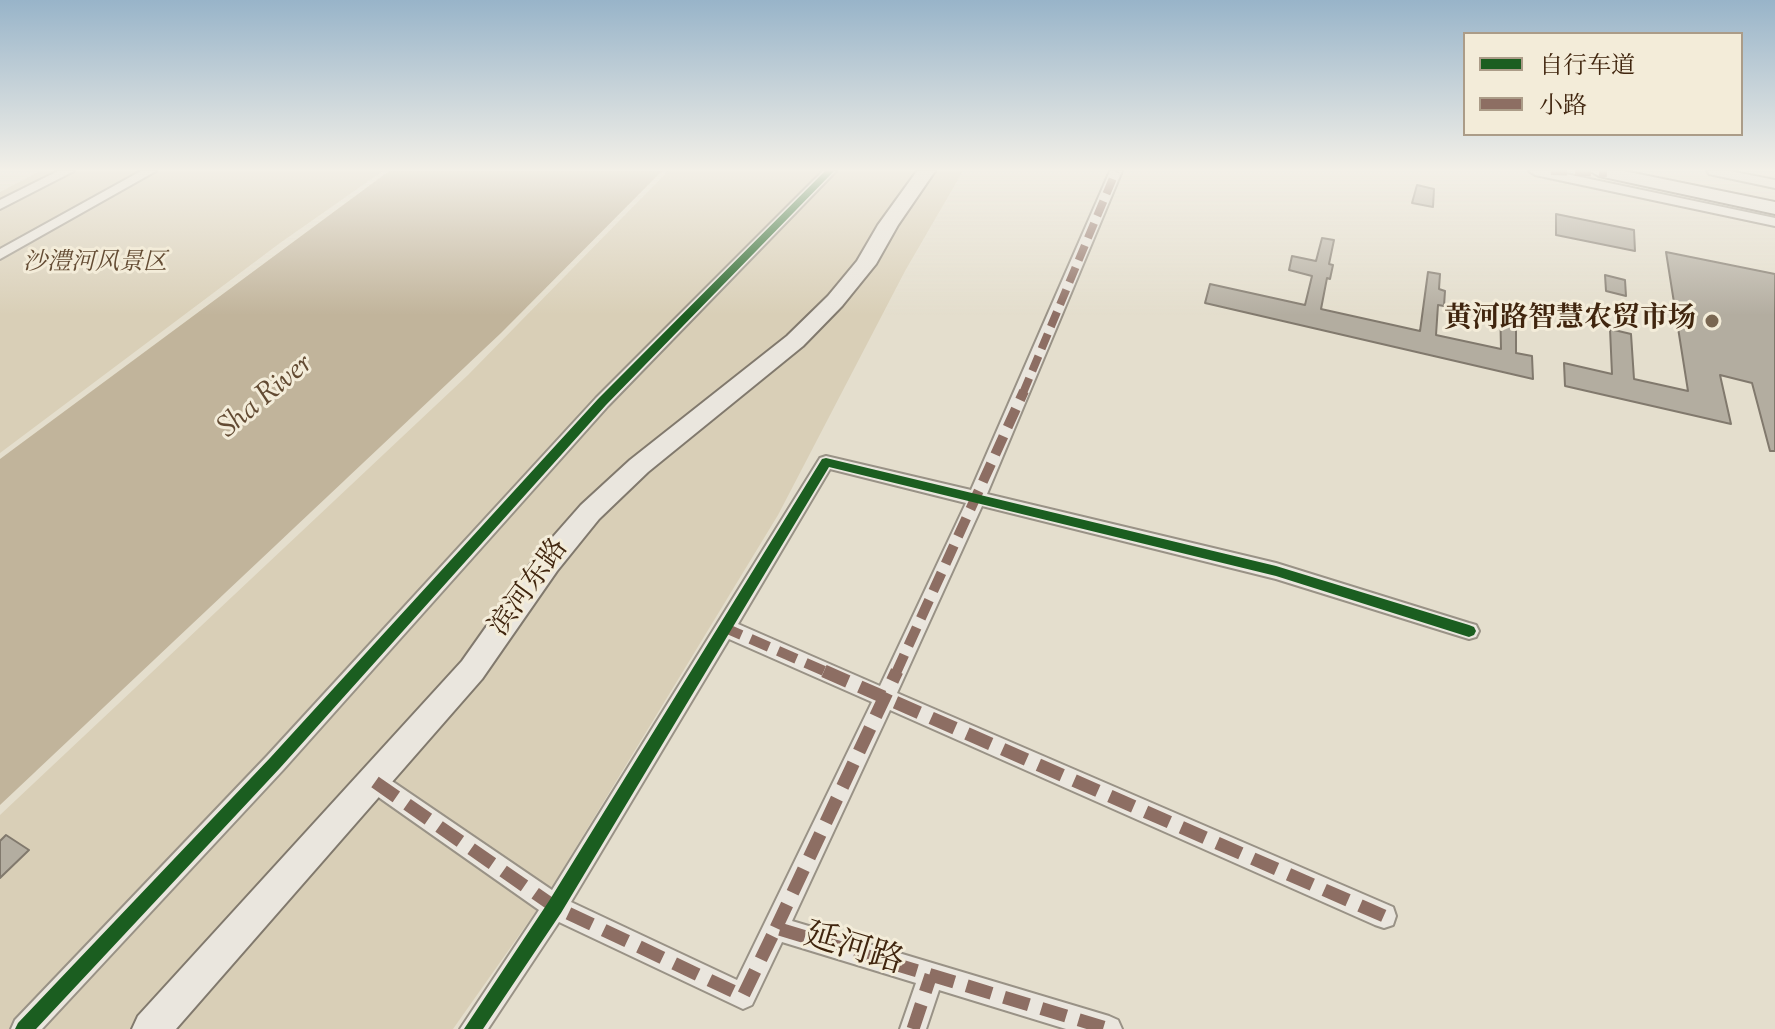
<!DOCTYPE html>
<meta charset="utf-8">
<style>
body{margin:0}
#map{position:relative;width:1775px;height:1029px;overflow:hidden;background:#e4decd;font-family:"Sorts Mill Goudy","Noto Serif SC",serif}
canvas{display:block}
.legend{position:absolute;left:1463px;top:32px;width:280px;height:104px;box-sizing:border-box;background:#f3ecd9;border:2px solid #ab9c88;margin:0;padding:10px 14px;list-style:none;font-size:24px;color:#40250e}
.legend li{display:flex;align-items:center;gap:16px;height:40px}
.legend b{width:40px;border:2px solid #ab9c88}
</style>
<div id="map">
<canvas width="1775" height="1029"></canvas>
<ul class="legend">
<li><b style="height:10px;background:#1b5e20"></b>自行车道</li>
<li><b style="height:10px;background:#8d6e63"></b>小路</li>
</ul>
</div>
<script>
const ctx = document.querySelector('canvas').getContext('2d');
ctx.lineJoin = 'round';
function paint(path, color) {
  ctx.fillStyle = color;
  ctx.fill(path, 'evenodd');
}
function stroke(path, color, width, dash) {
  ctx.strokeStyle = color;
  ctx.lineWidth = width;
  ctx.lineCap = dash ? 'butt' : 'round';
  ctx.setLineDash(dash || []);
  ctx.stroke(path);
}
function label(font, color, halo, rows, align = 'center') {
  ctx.font = font + ' "Sorts Mill Goudy","Noto Serif SC",serif';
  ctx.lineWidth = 6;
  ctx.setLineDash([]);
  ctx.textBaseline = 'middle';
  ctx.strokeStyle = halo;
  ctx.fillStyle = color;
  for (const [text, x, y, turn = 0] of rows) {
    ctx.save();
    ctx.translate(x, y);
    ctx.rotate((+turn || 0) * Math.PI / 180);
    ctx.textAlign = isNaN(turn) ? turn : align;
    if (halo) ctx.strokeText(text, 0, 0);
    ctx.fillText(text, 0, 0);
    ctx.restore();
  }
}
paint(new Path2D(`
 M 40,171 L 383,171 L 280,243 L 0,453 L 0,192 Z
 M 668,171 L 963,171 L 905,271 L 778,515 L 544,900 L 453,1029 L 0,1029 L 0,815 L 468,375 Z`), '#d9cfb7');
paint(new Path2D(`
 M 389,171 L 662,171 L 501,333 L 0,805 L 0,459 Z`), '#c1b49b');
const building = new Path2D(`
 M 1417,185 L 1434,189 L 1433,207 L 1412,203 Z
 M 1556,214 L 1634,230 L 1635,251 L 1556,235 Z
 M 1322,238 L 1334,240 L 1329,264 L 1333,265 L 1330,279 L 1327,278 L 1321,309 L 1420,331 L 1428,272 L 1440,274 L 1439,289 L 1445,291 L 1444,306 L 1438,305 L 1436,335 L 1501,349 L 1500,303 L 1521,308 L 1521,323 L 1516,322 L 1516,353 L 1532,356 L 1533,379 L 1205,303 L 1210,284 L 1305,305 L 1312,276 L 1289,270 L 1292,256 L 1316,261 Z
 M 1666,252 L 1775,274 L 1775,451 L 1770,451 L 1752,383 L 1720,375 L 1731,424 L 1565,386 L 1564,363 L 1612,374 L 1610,329 L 1631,334 L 1634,379 L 1688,391 Z
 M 1605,275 L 1625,280 L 1626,296 L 1606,291 Z
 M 6,835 L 29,850 L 0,878 L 0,841 Z`);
paint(building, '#b3ada0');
stroke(building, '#81796d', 2);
const street = new Path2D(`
 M 58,171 L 74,171 L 0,209 L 0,200 Z
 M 141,171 L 156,171 L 0,259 L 0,249 Z
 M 823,171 L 836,171 L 608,406 L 283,770 L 42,1029 L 11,1029 L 15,1020 L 267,756 L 596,398 Z
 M 1110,171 L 1122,171 L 987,494 L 1276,563 L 1469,623 L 1476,625 L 1479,631 L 1476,637 L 1469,639 L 1276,579 L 982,506 L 897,693 L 1393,907 L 1396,916 L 1393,925 L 1384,928 L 1375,925 L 890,710 L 792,921 L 1109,1016 L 1118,1020 L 1122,1029 L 1066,1029 L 939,990 L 926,1029 L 900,1029 L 916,983 L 782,942 L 752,1005 L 743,1009 L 559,922 L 488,1029 L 460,1029 L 539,910 L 367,789 L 364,782 L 367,775 L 375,772 L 383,775 L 552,890 L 820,458 L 826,456 L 971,490 ZM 830,469 L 966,503 L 880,686 L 738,624 ZM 729,639 L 872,702 L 737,980 L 571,902 Z
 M 1529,171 L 1552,171 L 1775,218 L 1775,226 L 1535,175 Z
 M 1707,171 L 1730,171 L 1775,180 L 1775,188 L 1709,174 Z`);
const secondary = new Path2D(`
 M 917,171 L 935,171 L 898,225 L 876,264 L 842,306 L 803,346 L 648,472 L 599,519 L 557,571 L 482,679 L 176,1029 L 132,1029 L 138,1016 L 462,661 L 537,555 L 581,505 L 630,460 L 787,336 L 828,296 L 857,261 L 878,225 Z
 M 1590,171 L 1624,171 L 1775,202 L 1775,214 L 1599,176 Z`);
stroke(street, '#999286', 4);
stroke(secondary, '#81796d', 4);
paint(street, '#eae6de');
paint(secondary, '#eae6de');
stroke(new Path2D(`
 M 1551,171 L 1607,173
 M 1023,393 L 1116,171`), '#8d6e63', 8, [16, 8]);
stroke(new Path2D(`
 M 723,627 L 829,673
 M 896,673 L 1024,391`), '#8d6e63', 10, [20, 10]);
stroke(new Path2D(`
 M 824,671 L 1384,916
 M 375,782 L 555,907 L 743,996 L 776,928 L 1109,1029
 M 776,928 L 897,671
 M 913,1029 L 931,975`), '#8d6e63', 13, [26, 13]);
paint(new Path2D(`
 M 825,171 L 834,171 L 606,405 L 280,768 L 36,1029 L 15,1029 L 18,1023 L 270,758 L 598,399 Z
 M 826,458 L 1276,566 L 1469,625 L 1474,627 L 1476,631 L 1474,635 L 1469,637 L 1276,576 L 829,467 L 561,913 L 483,1029 L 464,1029 L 549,901 L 822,459 Z`), '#1b5e20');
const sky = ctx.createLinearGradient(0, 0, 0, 315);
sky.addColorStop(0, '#98b4c9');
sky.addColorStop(0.54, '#f3f0e8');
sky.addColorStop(1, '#f3f0e800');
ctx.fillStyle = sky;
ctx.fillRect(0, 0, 1775, 315);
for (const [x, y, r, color] of [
 [1712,321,8,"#796651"]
]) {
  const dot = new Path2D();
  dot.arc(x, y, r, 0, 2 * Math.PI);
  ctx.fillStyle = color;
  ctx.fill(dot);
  stroke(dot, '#f3ecd9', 3);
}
label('italic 24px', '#644c34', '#f3ecd9', [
 ["沙澧河风景区",95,265]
]);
label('bold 28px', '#40250e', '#f3ecd9', [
 ["黄河路智慧农贸市场",1696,321]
], 'right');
label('28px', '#40250e', '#f3ecd9', [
 ["滨河东路",531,589,-54]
]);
label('italic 30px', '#624a32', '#f3ecd9', [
 ["Sha River",267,398,-40]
]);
label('34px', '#40250e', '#f3ecd9', [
 ["延河路",853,952,17]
]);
</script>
